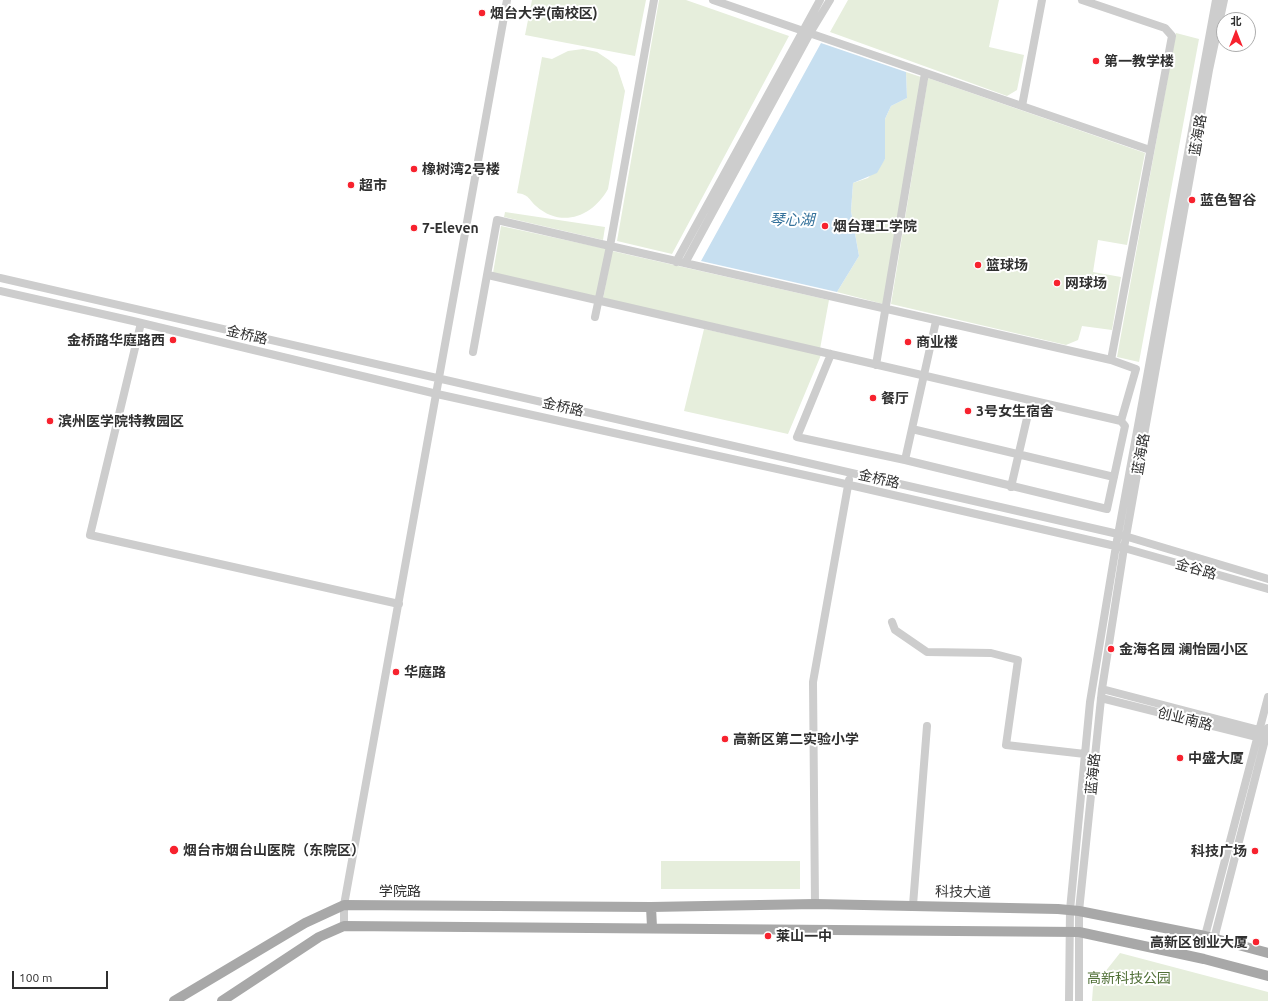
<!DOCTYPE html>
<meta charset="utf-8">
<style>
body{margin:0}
#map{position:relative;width:1268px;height:1001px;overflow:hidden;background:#fff;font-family:Ubuntu,"Noto Sans SC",sans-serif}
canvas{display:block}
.north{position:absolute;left:1216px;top:12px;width:40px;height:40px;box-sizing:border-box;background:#fff;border:1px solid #acacac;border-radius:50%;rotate:0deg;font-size:11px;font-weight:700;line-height:16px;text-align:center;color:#303030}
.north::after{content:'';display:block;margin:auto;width:14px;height:18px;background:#f7222e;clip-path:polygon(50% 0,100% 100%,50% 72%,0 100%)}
.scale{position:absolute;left:12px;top:971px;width:96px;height:18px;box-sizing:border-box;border:2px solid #303030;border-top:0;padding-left:5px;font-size:12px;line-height:14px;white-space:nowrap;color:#303030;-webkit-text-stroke:3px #fff;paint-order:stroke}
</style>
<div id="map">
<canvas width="1268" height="1001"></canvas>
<div class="north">北</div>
<div class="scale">100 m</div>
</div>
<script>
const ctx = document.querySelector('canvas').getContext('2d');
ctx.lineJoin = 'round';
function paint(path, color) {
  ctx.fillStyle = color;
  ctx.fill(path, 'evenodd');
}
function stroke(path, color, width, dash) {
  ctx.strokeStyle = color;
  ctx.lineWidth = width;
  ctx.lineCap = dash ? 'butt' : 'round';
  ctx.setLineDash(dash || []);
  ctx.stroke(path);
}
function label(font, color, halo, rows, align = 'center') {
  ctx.font = font + ' Ubuntu,"Noto Sans SC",sans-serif';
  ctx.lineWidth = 4;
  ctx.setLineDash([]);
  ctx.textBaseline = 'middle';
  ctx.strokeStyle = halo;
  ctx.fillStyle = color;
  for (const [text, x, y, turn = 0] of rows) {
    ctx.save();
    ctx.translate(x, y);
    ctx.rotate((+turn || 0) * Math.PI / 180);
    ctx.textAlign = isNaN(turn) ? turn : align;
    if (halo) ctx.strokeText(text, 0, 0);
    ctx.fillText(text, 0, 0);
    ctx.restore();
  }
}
paint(new Path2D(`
 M 532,0 L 646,0 L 635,56 L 525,35 Z
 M 659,0 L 686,0 L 789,36 L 672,254 L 617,241 Z
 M 848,0 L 999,0 L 989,47 L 1024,55 L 1017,90 L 1007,96 L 830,32 Z
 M 1176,33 L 1199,39 L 1139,362 L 1117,357 Z
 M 583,49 L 597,52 L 609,60 L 617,67 L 625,91 L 608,189 C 593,216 562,229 536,206 C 528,199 530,195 517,193 L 542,57 L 552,59 L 568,51 Z
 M 906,72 L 921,77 L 883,304 L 837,292 L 859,256 L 851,211 L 853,183 L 868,178 L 885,159 L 885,119 L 891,106 L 907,98 Z
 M 928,78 L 1145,153 L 1127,245 L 1098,240 L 1093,272 L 1121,277 L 1112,330 L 1082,326 L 1078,340 L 1066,345 L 891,304 Z
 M 505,212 L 605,227 L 603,240 L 504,217 Z
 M 501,226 L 607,249 L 596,298 L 493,273 Z
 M 612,251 L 829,300 L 820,349 L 603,299 Z
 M 704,329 L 821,355 L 788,434 L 684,411 Z
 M 661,861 L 800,861 L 800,889 L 661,889 Z
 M 1120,953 L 1268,992 L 1268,1001 L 1092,1001 L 1093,987 Z`), '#e6eedc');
paint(new Path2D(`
 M 821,43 L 906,72 L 907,98 L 891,106 L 885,119 L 885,159 L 877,173 L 853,183 L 851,211 L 859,256 L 837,292 L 701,261 Z`), '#c7dff0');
stroke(new Path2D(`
 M 654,0 L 610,246 L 1111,360 L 1172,36 L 1165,28 L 1082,0
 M 713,0 L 1150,150
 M 1022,106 L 1042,0
 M 676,262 L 820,0
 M 685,263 L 810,33 L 830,0
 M 488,275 L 1121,421 L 1136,369 L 1111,360
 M 0,278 L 1118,534 L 1268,579
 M 0,291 L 133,321 L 437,394 L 841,483 L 1124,548 L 1268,589
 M 141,323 L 90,535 L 399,604
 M 473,352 L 497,220 L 610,246 L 595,317
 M 831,354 L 797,437 L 905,460 L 1107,509 L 1125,426 L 1121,421
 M 876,365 L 925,73
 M 912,429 L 1114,477
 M 905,460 L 936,321
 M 1011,487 L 1031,401
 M 892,622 L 895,630 L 927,652 L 991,653 L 1018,660 L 1006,745 L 1085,754
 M 1102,689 L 1263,731
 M 1101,698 L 1261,738
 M 815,904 L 813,682 L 849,480
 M 913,905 L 927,726
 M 344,926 L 344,905 L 507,0
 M 1205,936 L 1268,697
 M 1214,939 L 1268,728
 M 1069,1001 L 1070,910 L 1090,702 L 1116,546 L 1216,0
 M 1079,1001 L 1079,911 L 1102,689 L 1124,548 L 1209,70 L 1224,0`), '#cdcdcd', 8);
stroke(new Path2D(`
 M 651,907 L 652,927
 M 174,1001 L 305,923 L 344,905 L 651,907 L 815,904 L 1058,909 L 1079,911 L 1205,936 L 1268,953
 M 222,1001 L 319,937 L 344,926 L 1079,932 L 1204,959 L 1268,976`), '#a8a8a8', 10);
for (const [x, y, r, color] of [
 [482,13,4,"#f7222e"],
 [1096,61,4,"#f7222e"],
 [414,169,4,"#f7222e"],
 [351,185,4,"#f7222e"],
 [1192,200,4,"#f7222e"],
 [825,226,4,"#f7222e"],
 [414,228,4,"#f7222e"],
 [978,265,4,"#f7222e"],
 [1057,283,4,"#f7222e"],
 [173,340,4,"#f7222e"],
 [908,342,4,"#f7222e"],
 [873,398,4,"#f7222e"],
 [968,411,4,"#f7222e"],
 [50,421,4,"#f7222e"],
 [1111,649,4,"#f7222e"],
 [396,672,4,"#f7222e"],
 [725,739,4,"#f7222e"],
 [1180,758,4,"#f7222e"],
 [174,850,5,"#f7222e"],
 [1255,851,4,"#f7222e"],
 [768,936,4,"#f7222e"],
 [1256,942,4,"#f7222e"]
]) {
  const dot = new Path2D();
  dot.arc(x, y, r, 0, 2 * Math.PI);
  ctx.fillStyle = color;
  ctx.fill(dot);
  stroke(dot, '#fff', 1.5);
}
label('bold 14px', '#303030', '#fff', [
 ["烟台大学(南校区)",490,13],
 ["第一教学楼",1104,61],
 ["橡树湾2号楼",422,169],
 ["超市",359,185],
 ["蓝色智谷",1200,200],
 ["烟台理工学院",833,226],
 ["7-Eleven",422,228],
 ["篮球场",986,265],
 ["网球场",1065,283],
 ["金桥路华庭路西",165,340,"right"],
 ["商业楼",916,342],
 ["餐厅",881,398],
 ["3号女生宿舍",976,411],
 ["滨州医学院特教园区",58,421],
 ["金海名园 澜怡园小区",1119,649],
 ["华庭路",404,672],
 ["高新区第二实验小学",733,739],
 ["中盛大厦",1188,758],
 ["烟台市烟台山医院（东院区）",183,850],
 ["科技广场",1247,851,"right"],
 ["莱山一中",776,936],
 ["高新区创业大厦",1248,942,"right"]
], 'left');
label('14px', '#303030', '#fff', [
 ["蓝海路",1198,135,-80],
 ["金桥路",247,335,13],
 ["金桥路",563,407,13],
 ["蓝海路",1141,454,-80],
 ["金桥路",879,479,13],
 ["金谷路",1196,569,16],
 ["创业南路",1185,719,14],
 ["蓝海路",1093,774,-84],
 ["学院路",400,891],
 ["科技大道",963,892,1]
]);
label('14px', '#517038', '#fff', [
 ["高新科技公园",1129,978]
]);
label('italic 15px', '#35729b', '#fff', [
 ["琴心湖",792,220]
]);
</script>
